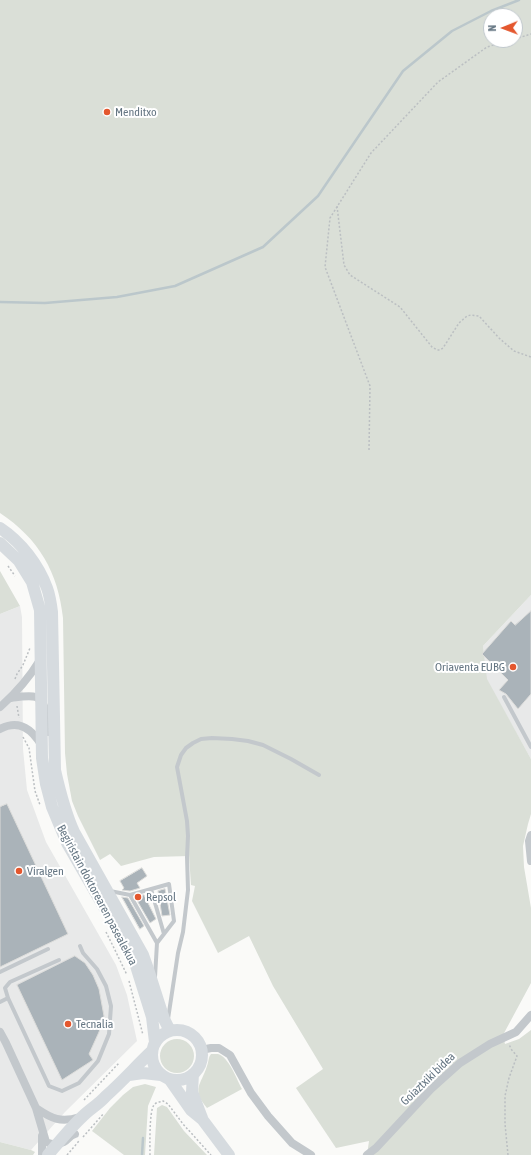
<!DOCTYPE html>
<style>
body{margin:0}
#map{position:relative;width:531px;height:1155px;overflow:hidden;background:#fafaf8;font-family:"Asap Condensed",sans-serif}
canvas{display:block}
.north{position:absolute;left:483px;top:8px;width:40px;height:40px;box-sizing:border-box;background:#fff;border:1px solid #c1c8cd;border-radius:50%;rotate:269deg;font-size:11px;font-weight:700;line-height:16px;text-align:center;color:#657683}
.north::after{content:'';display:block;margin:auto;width:14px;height:18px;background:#e4572e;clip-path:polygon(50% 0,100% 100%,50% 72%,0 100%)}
</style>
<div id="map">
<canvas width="531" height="1155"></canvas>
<div class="north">N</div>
</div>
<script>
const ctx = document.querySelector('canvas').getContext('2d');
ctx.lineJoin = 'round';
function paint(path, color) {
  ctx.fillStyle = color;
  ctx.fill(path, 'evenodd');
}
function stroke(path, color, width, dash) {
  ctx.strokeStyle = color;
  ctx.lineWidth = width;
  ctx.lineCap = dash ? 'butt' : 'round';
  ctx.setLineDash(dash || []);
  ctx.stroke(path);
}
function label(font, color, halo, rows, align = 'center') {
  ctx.font = font + ' "Asap Condensed",sans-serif';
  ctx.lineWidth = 4;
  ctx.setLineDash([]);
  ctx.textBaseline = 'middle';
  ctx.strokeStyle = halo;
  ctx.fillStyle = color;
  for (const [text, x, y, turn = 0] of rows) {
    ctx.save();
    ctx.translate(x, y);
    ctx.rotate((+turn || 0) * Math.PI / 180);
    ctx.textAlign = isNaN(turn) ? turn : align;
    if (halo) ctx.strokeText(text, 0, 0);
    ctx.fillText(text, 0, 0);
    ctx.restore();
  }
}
paint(new Path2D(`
 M 531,595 L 531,759 L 486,679 L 483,646 Z
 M 20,606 L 22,617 L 23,749 L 27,790 L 46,842 L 116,965 L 127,995 L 137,1041 L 65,1112 L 31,1150 L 0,1142 L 0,614 Z`), '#e8e9e9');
paint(new Path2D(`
 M 0,0 L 531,0 L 531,595 L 483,646 L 487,679 L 531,759 L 531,814 L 528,824 L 523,846 L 524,867 L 531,908 L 531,983 L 503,1035 L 505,1044 L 519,1039 L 531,1030 L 531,1155 L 367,1155 L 369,1141 L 336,1148 L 296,1088 L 323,1069 L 273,986 L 249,936 L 218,953 L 192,901 L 195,886 L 191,885 L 189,856 L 154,857 L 121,866 L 110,854 L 100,860 L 78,816 L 72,801 L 67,774 L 65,753 L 63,618 C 58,572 39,539 0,513 ZM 491,16 L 515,16 L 515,40 L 491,40 Z
 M 0,571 L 20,606 L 0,614 Z
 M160 1056a17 17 0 1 1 34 0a17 17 0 1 1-34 0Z
 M 211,1054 C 214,1054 216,1054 218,1054 C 229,1057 237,1080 242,1089 L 207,1108 C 191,1089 201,1085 207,1066 C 209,1061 208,1058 211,1054 Z
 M 145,1084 L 156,1087 L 148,1106 L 145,1155 L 124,1155 L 92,1131 L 110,1108 L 123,1095 L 133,1087 Z
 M 162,1105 L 167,1107 L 184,1131 L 207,1155 L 154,1155 L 157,1108 Z
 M 0,1142 L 31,1150 L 35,1152 L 33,1155 L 0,1155 Z`), '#dadfd7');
stroke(new Path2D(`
 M 0,302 L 45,303 L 117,297 L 175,286 L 263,247 L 318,196 L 358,137 L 403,71 L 452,31 L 491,11 L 519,0
 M 142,1155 L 143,1138`), '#bbc7cb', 2.5);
const building = new Path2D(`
 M 531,611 L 531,694 L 518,709 L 506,694 L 499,690 L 508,680 L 482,654 L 511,621 L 515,625 Z
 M 7,804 L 68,934 L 0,967 L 0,807 Z
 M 142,868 L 147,876 L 137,883 L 140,888 L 130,891 L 122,890 L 124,888 L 120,881 Z
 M 165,889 L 170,915 L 162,916 L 158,891 Z
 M 144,895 L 156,919 L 150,923 L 135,897 Z
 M 122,897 L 128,898 L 144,926 L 140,929 Z
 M 75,956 L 85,963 L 93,975 L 99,989 L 104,1016 L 99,1032 L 89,1054 L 93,1060 L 62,1080 L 17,985 Z`);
paint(building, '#aab3b9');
stroke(building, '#dcdcda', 1);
stroke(new Path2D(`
 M 515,39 L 531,34
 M 337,206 L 344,265 L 350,275 L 400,307 L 432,347 L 437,350 L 440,350 L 443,348 L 459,323 L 467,316 L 471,315 L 479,316 L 499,338 L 514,351 L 531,357
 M 369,450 L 370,386 L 325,267 L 330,218 L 371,153 L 438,82 L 487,47 L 511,40
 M 8,566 L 15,576
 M 15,679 L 17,674 L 23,665 L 30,648
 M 17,706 L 19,718
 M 23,737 L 29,748 L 35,791 L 40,805
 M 106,932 L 114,948 L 127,975
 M 129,981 L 143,1035
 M 84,1100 L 119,1063
 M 83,1137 L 104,1113
 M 67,1155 L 79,1141
 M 150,1155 C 150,1146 149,1111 154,1105 C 156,1102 160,1102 163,1101 L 168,1104 L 183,1124 L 211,1155
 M 508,1155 L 505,1124 L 505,1096 L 509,1078 L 517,1056 L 511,1049 L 509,1044`), '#bbbfc2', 1.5, [2, 2]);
stroke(new Path2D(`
 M 504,697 L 531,747
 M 151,889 L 164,934
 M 110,891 L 130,895 L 169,884 L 174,921 L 157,943
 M 130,895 L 157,943 L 155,977
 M 59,960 L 10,982 L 5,988 L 8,998 L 49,1086 L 62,1091 L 79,1083 L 98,1061 L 109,1034 L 111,1006 L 106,986 L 97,969 L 83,953 L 80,946
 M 0,972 L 48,949
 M 0,1002 L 8,998
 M 168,1019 L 178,953 L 183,932 L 188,890 L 187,857 L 188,836 L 187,821 L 177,767 L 181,755 L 186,748 L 193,743 L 201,739 L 212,738 L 232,739 L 248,741 L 263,745 L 291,759 L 319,775`), '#c3c8cc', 4);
stroke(new Path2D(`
 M 11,698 C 18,697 29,695 36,697 C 47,702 48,722 49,732
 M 0,707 C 16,693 29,678 40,660
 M 0,729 C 19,719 32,729 42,746
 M 531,835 L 529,841 L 531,861
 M 0,1032 L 6,1043 L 36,1108 L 46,1142 C 52,1145 58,1145 64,1142 C 68,1140 69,1136 75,1134
 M 201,1050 L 211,1048 L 219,1048 L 230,1055 L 251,1093 L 268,1116 L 292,1143 L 311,1155
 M 36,1108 C 52,1119 61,1123 80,1117
 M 42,1155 L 42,1136
 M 367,1155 L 376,1148 L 431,1089 L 460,1063 L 490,1044 L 516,1032 L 531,1015`), '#c3c8cc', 8);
stroke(new Path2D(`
 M 0,528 C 21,542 38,564 47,588 C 50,596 51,604 52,612 L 55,770 C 60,792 65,812 74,832 L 143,955 L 148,969 L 164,1019 L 170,1031
 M 0,543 L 19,561 L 32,582 L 40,610 L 42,758 L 46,784 L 52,807 L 67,843 L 127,947 L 136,966 L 152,1017 L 155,1042
 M152 1055a25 25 0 1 1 50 0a25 25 0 1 1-50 0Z
 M 193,1074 L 192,1092 L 202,1118
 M 129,1075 L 143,1073 L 161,1075
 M 170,1080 L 191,1110 L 202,1119 L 229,1155
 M 48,1155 C 59,1142 70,1128 83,1116 C 90,1109 99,1104 106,1096 C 122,1082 136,1066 152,1051`), '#d6dbdf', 12);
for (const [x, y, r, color] of [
 [107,112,4,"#e4572e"],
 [513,667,4,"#e4572e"],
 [19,871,4,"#e4572e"],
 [138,897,4,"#e4572e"],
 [68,1024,4,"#e4572e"]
]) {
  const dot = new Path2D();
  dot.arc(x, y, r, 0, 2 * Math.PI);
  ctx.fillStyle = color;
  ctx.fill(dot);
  stroke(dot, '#fff', 1.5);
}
label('12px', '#657683', '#fff', [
 ["Menditxo",115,112],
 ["Oriaventa EUBG",505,667,"right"],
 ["Viralgen",27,871],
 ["Repsol",146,897],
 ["Tecnalia",76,1024]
], 'left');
label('12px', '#657683', '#fff', [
 ["Begiristain doktorearen pasealekua",97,895,62],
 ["Goiaztxiki bidea",428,1079,-44]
]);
</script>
